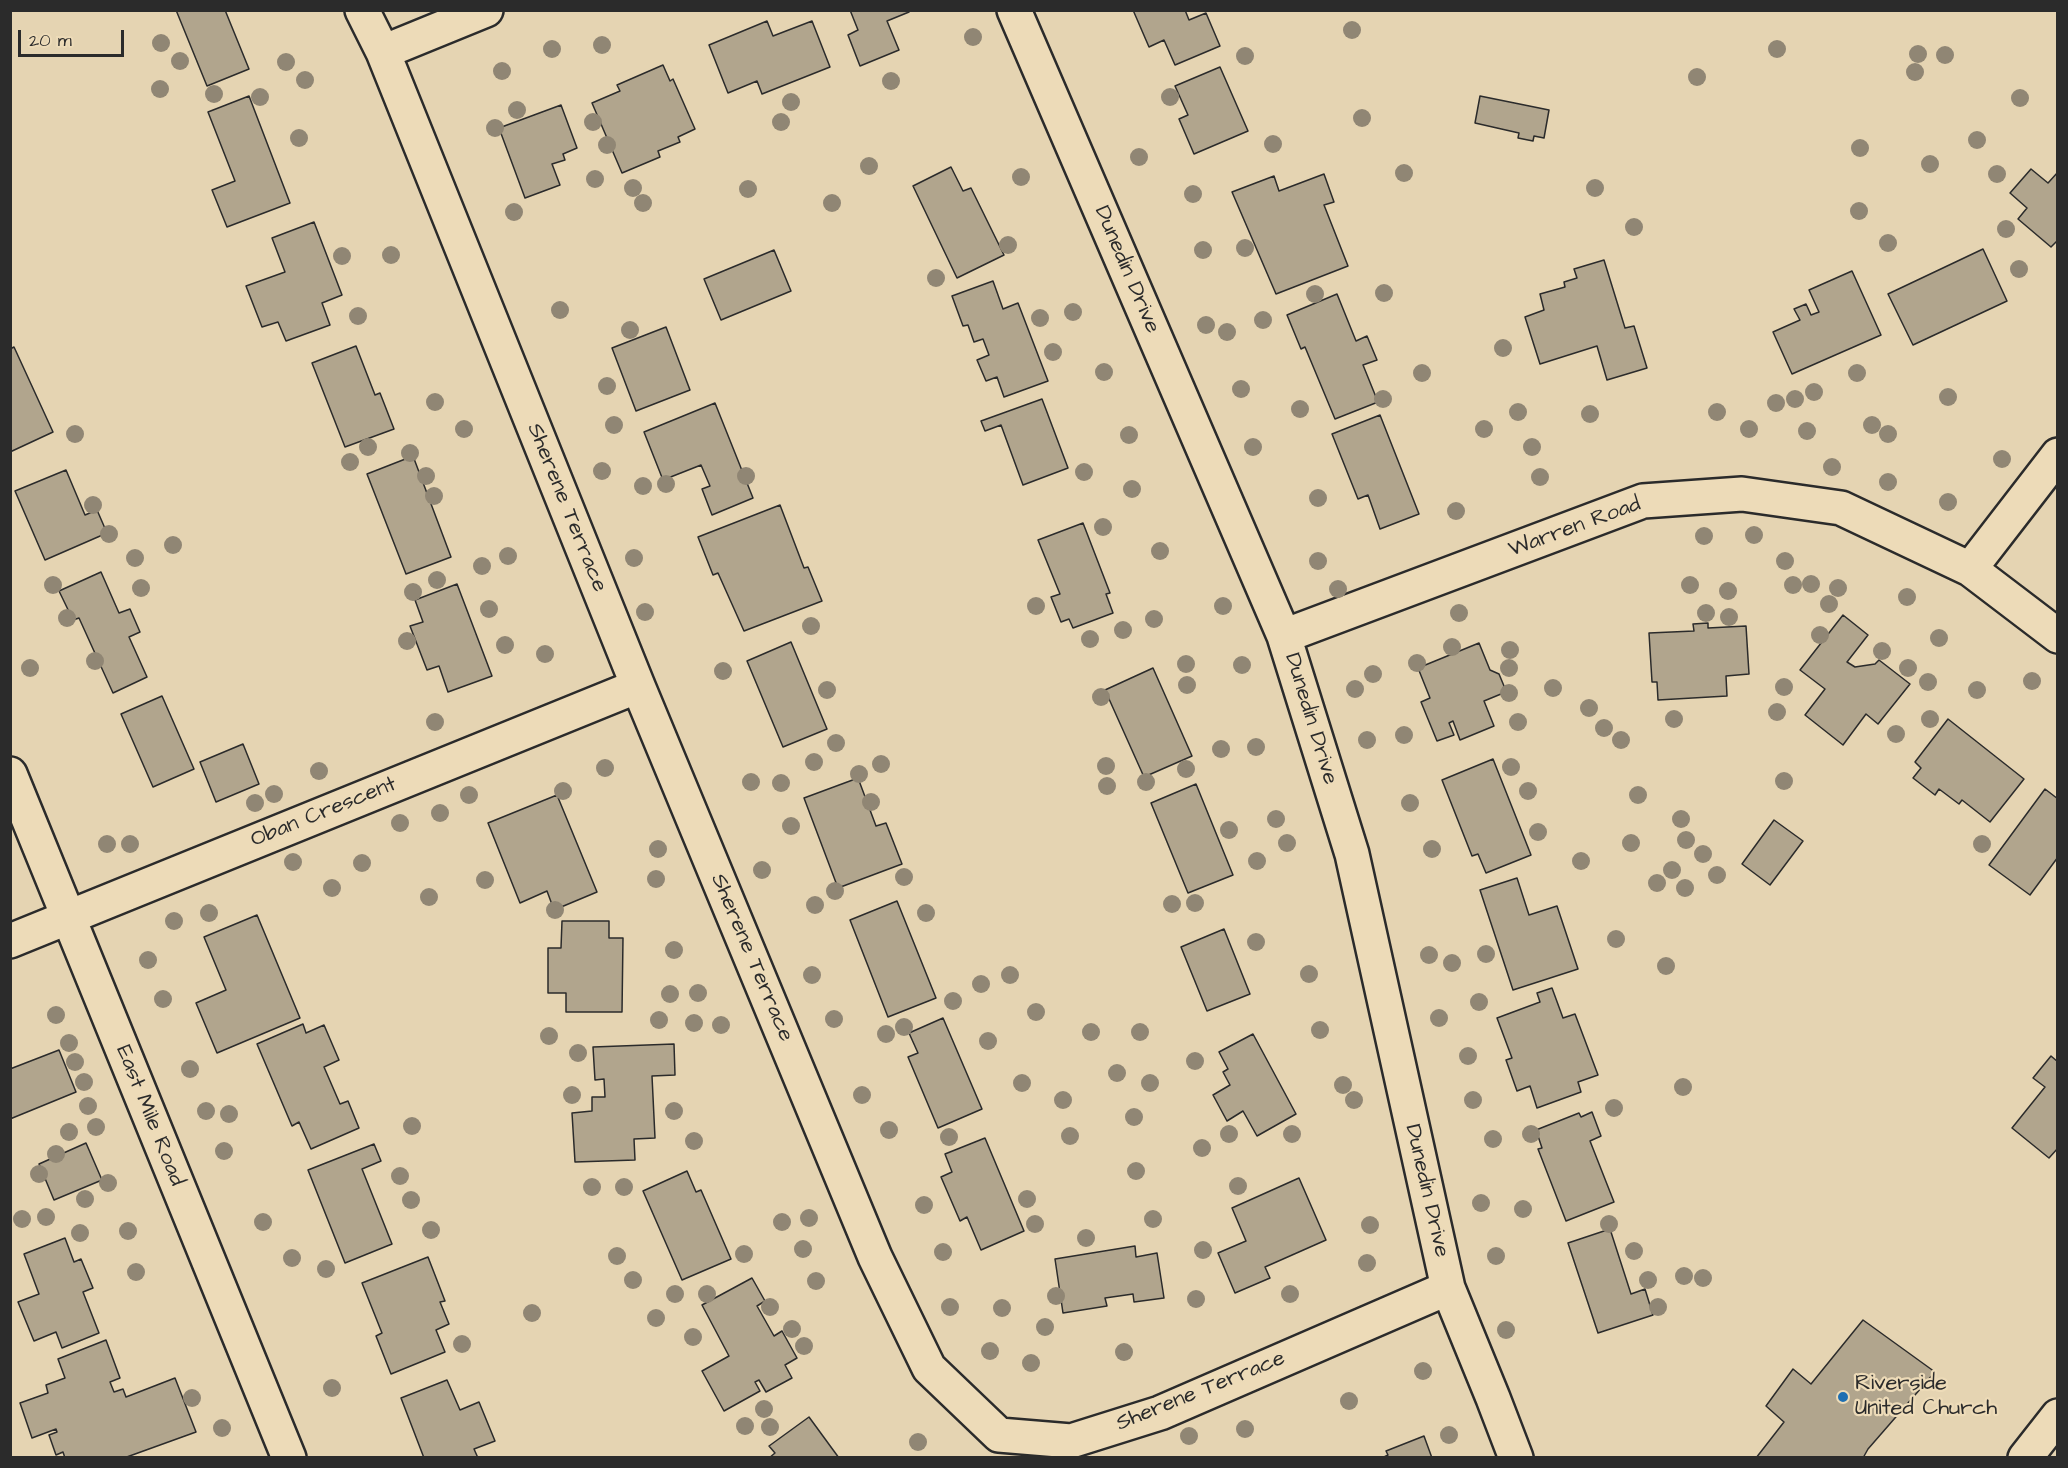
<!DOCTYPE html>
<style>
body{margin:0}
#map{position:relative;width:2068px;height:1468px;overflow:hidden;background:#e5d4b2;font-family:"Architects Daughter",sans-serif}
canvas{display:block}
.frame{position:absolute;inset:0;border:12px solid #2b2b2b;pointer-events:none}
.scale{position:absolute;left:18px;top:30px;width:106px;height:27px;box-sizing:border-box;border:3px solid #2b2b2b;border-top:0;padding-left:8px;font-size:18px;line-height:21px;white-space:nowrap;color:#2b2b2b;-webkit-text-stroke:4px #eddbb8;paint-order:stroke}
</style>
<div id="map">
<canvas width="2068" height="1468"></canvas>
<div class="frame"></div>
<div class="scale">20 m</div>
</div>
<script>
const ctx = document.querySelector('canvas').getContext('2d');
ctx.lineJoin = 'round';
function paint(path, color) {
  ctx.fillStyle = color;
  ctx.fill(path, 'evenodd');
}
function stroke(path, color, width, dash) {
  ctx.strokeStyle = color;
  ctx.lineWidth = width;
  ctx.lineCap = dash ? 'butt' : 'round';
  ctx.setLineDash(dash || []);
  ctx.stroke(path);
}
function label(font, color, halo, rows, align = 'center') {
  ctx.font = font + ' "Architects Daughter",sans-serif';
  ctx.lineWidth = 4.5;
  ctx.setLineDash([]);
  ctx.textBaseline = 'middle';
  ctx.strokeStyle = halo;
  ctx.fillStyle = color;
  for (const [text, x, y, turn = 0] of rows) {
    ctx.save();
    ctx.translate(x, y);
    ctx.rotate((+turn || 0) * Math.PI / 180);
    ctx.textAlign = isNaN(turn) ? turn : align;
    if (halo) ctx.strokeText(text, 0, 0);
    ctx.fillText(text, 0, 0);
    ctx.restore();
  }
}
const building = new Path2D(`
 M 176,10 L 225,10 L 249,69 L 207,86 Z
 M 850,10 L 909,10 L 909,12 L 887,21 L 899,50 L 860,66 L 848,35 L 858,30 Z
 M 1133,10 L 1185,10 L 1189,20 L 1206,13 L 1220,46 L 1175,65 L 1164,40 L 1149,47 Z
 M 767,21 L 773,36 L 812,21 L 830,67 L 762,94 L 757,81 L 728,93 L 709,45 Z
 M 663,65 L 670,81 L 673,79 L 695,129 L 678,137 L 680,142 L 658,151 L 660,157 L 622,173 L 592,103 L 620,91 L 617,85 Z
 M 1220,67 L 1248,131 L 1194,154 L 1179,119 L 1188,115 L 1175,86 Z
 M 249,96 L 290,203 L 227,227 L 212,190 L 235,181 L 208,112 Z
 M 1480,96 L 1549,110 L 1544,138 L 1534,136 L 1533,141 L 1518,138 L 1519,133 L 1475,123 Z
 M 561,105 L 577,148 L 563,154 L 565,160 L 552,164 L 560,185 L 525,198 L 499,128 Z
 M 951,167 L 963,191 L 971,188 L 1004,255 L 957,278 L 913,186 Z
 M 2031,169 L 2048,183 L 2058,172 L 2058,240 L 2051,247 L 2018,219 L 2027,208 L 2010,193 Z
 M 1324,174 L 1334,202 L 1324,205 L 1348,266 L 1276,294 L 1232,192 L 1274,176 L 1279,191 Z
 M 314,222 L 342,295 L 322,303 L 330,325 L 286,341 L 278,322 L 262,327 L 246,286 L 285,272 L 272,238 Z
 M 1983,249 L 2007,301 L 1913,345 L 1888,294 Z
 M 774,250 L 791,291 L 721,320 L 704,279 Z
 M 1604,260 L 1625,328 L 1634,326 L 1647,368 L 1607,380 L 1597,346 L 1540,364 L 1525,317 L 1544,310 L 1540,294 L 1565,287 L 1564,282 L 1577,278 L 1574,269 Z
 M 1852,271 L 1881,335 L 1792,374 L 1773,332 L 1800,320 L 1794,309 L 1806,304 L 1811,315 L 1819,312 L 1809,290 Z
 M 993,281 L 1003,309 L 1018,303 L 1048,381 L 1004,397 L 997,377 L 986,381 L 977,360 L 989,355 L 983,339 L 974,342 L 968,325 L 963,326 L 952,296 Z
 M 1337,294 L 1356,341 L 1367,336 L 1377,360 L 1363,365 L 1378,402 L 1335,419 L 1305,347 L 1301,349 L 1287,315 Z
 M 666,327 L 690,390 L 636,411 L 612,348 Z
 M 356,346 L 375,395 L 380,393 L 394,429 L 345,447 L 312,363 Z
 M 14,347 L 53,432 L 10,452 L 10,349 Z
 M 1042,399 L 1068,468 L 1023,485 L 1001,425 L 985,431 L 981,421 Z
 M 715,403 L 753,498 L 712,515 L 702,489 L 710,486 L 701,465 L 663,480 L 644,432 Z
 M 1380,415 L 1419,514 L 1380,529 L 1368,495 L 1358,499 L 1332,434 Z
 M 413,456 L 451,557 L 406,574 L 367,474 Z
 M 66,470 L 85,515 L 97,510 L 107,533 L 45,560 L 15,491 Z
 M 780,505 L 804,568 L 808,567 L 822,601 L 744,631 L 718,573 L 713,575 L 698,537 Z
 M 1083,523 L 1110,593 L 1106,594 L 1113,613 L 1073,628 L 1069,619 L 1061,622 L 1051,597 L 1060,594 L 1038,540 Z
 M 101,572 L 119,613 L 130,609 L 140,632 L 129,637 L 147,677 L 113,693 L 79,618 L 73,620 L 59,591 Z
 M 457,584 L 492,676 L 448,692 L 439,666 L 427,670 L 410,626 L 423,622 L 415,600 Z
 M 1843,615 L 1868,635 L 1847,662 L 1855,667 L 1875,664 L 1879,660 L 1910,684 L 1878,724 L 1866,714 L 1843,745 L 1805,715 L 1825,689 L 1800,670 Z
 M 1708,623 L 1708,628 L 1746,626 L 1749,674 L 1726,676 L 1727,696 L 1658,700 L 1657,682 L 1652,682 L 1649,633 L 1694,631 L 1693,624 Z
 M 791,642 L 827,729 L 783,747 L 747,661 Z
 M 1479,643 L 1490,670 L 1499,674 L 1504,686 L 1501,694 L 1484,701 L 1494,726 L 1460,740 L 1453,721 L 1449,723 L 1454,735 L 1437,741 L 1421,702 L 1430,698 L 1418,668 Z
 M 1153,668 L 1192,756 L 1144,777 L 1105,690 Z
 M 162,696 L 194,769 L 153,787 L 121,714 Z
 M 1948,719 L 2024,779 L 1990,822 L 1962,800 L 1959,804 L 1939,789 L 1935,795 L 1913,778 L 1921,768 L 1915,762 Z
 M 243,744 L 259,784 L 216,802 L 200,762 Z
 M 1493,759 L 1531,855 L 1486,873 L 1478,854 L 1472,856 L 1442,780 Z
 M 858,778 L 876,826 L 886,823 L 902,864 L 838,888 L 804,798 Z
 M 1196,784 L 1233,875 L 1188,893 L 1151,803 Z
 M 2045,789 L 2058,799 L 2058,857 L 2030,895 L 1989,865 Z
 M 557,795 L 597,892 L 554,910 L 547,891 L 520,903 L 488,823 Z
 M 1774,820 L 1803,841 L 1770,885 L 1742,864 Z
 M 1517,878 L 1529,915 L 1557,906 L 1578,969 L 1513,990 L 1480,890 Z
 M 897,901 L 936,998 L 888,1017 L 850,920 Z
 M 257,915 L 300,1018 L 217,1053 L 196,1003 L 226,990 L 204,937 Z
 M 562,921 L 609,921 L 609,938 L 623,938 L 622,1012 L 566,1012 L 566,993 L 548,993 L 548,948 L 561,948 Z
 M 1224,929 L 1250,994 L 1207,1011 L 1181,947 Z
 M 1552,988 L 1563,1018 L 1575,1014 L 1598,1075 L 1578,1082 L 1581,1092 L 1537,1108 L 1530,1086 L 1517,1091 L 1506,1060 L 1512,1058 L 1497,1018 L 1540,1002 L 1537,993 Z
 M 943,1018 L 982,1109 L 938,1128 L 908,1057 L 918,1053 L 909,1033 Z
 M 303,1024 L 306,1033 L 324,1025 L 339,1060 L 324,1067 L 340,1104 L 348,1101 L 359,1128 L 311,1149 L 299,1122 L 292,1126 L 257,1044 Z
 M 1253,1034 L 1296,1114 L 1257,1136 L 1243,1111 L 1227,1121 L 1213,1095 L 1230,1085 L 1223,1072 L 1228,1069 L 1219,1052 Z
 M 674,1044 L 675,1075 L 652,1076 L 655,1138 L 634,1139 L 635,1160 L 575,1162 L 572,1113 L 592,1111 L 592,1097 L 605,1097 L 604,1079 L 595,1080 L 593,1047 Z
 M 59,1050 L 76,1092 L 10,1119 L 10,1069 Z
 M 2051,1056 L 2058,1062 L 2058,1148 L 2049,1158 L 2012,1128 L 2045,1087 L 2033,1078 Z
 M 1592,1112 L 1601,1136 L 1590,1141 L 1614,1202 L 1566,1221 L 1538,1149 L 1542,1148 L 1536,1130 L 1579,1113 L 1581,1117 Z
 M 985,1138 L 1024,1231 L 981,1250 L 967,1217 L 960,1221 L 941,1177 L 952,1172 L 945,1154 Z
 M 86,1143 L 102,1180 L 54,1200 L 39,1164 Z
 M 374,1144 L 381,1161 L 362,1169 L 392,1244 L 345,1263 L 308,1170 Z
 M 687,1171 L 696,1192 L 701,1190 L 731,1259 L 682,1280 L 643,1191 Z
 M 1299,1178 L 1326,1240 L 1265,1267 L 1270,1278 L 1235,1293 L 1218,1253 L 1246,1241 L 1232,1208 Z
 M 1610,1229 L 1631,1294 L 1645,1289 L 1653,1315 L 1598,1333 L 1568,1243 Z
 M 65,1238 L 74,1262 L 81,1259 L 93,1288 L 83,1292 L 99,1333 L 62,1348 L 56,1332 L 34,1341 L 18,1302 L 39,1294 L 24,1254 Z
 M 1135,1246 L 1136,1257 L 1157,1253 L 1164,1298 L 1134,1302 L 1133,1294 L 1105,1298 L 1107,1306 L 1063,1313 L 1055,1259 Z
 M 428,1257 L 445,1301 L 440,1302 L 449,1324 L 436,1330 L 445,1352 L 391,1374 L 376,1336 L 382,1333 L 362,1283 Z
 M 752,1278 L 765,1301 L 757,1306 L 774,1336 L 782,1331 L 797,1358 L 785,1365 L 792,1378 L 766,1392 L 759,1380 L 755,1382 L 760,1391 L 724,1411 L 702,1371 L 729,1356 L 702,1305 Z
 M 1863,1320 L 1935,1372 L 1868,1449 L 1863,1458 L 1756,1458 L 1784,1422 L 1766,1406 L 1793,1369 L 1811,1384 Z
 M 106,1340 L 120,1378 L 110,1382 L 114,1392 L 123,1389 L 126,1397 L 175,1378 L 196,1432 L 124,1458 L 65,1458 L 63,1452 L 56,1455 L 49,1435 L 57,1432 L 56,1429 L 32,1438 L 20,1403 L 48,1393 L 46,1385 L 65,1378 L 58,1359 Z
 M 447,1380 L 460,1410 L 479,1402 L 495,1441 L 474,1449 L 478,1458 L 424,1458 L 401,1398 Z
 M 809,1417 L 839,1458 L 769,1458 L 775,1453 L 769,1446 Z
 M 1424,1436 L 1432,1458 L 1382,1458 L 1388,1455 L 1386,1451 Z`);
paint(building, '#b1a58d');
stroke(building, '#2b2b2b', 1.5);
const street = new Path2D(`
 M 362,10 L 383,52 L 638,686 L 875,1257 L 929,1368 L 999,1435 L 1071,1441 L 1160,1413 L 1448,1288
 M 1014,10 L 1284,636 L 1352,854 L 1448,1288 L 1493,1398 L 1516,1458
 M 383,52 L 486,10
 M 1970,569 L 2058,455
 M 1284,636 L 1643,501 L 1742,494 L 1841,508 L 1970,569 L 2058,636
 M 10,774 L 289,1458
 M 10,941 L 638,686`);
const secondary = new Path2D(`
 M 2025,1458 L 2058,1416`);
stroke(street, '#2b2b2b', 38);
stroke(secondary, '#2b2b2b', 38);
stroke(street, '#eddbb8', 33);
stroke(secondary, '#eddbb8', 33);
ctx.fillStyle = '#908674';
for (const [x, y] of [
 [1352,30],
 [973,37],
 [161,43],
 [602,45],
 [552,49],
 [1777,49],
 [1918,54],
 [1945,55],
 [1245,56],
 [180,61],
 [286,62],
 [502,71],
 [1915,72],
 [1697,77],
 [305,80],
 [891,81],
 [160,89],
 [214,94],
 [260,97],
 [1170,97],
 [2020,98],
 [791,102],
 [517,110],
 [1362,118],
 [593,122],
 [781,122],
 [495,128],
 [299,138],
 [1977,140],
 [1273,144],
 [607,145],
 [1860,148],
 [1139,157],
 [1930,164],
 [869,166],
 [1404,173],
 [1997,174],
 [1021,177],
 [595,179],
 [633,188],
 [1595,188],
 [748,189],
 [1193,194],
 [643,203],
 [832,203],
 [1859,211],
 [514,212],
 [1634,227],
 [2006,229],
 [1888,243],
 [1008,245],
 [1245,248],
 [1203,250],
 [391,255],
 [342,256],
 [2019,269],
 [936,278],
 [1384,293],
 [1315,294],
 [560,310],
 [1073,312],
 [358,316],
 [1040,318],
 [1263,320],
 [1206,325],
 [630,330],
 [1227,332],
 [1503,348],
 [1053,352],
 [1104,372],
 [1422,373],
 [1857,373],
 [607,386],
 [1241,389],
 [1814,392],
 [1948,397],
 [1383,399],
 [1795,399],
 [435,402],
 [1776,403],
 [1300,409],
 [1518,412],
 [1717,412],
 [1590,414],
 [614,425],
 [1872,425],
 [464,429],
 [1484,429],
 [1749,429],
 [1807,431],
 [75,434],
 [1888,434],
 [1129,435],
 [368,447],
 [1253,447],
 [1532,447],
 [410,453],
 [2002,459],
 [350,462],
 [1832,467],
 [602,471],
 [1084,472],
 [426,476],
 [746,476],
 [1540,477],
 [1888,482],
 [666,484],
 [643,486],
 [1132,489],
 [434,496],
 [1318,498],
 [1948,502],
 [93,505],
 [1456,511],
 [1103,527],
 [109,534],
 [1754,535],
 [1704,536],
 [173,545],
 [1160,551],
 [508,556],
 [135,558],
 [634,558],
 [1318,561],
 [1785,561],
 [482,566],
 [437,580],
 [1811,584],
 [53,585],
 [1690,585],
 [1793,585],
 [141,588],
 [1838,588],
 [1338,589],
 [1728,591],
 [413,592],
 [1907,597],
 [1829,604],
 [1036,606],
 [1223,606],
 [489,609],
 [645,612],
 [1459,613],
 [1706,613],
 [1729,617],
 [67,618],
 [1154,619],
 [811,626],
 [1123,630],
 [1820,635],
 [1939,638],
 [1090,639],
 [407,641],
 [505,645],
 [1452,647],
 [1510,650],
 [1882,651],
 [545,654],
 [95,661],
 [1417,663],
 [1186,664],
 [1242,665],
 [30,668],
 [1509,668],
 [1908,668],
 [723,671],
 [1373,674],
 [2032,681],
 [1928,682],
 [1187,685],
 [1784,687],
 [1553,688],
 [1355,689],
 [827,690],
 [1977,690],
 [1509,693],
 [1101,697],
 [1589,708],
 [1777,712],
 [1674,719],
 [1930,719],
 [435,722],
 [1518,722],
 [1604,728],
 [1896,734],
 [1404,735],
 [1367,740],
 [1621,740],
 [836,743],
 [1256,747],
 [1221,749],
 [814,762],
 [881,764],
 [1106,766],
 [1511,767],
 [605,768],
 [1186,769],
 [319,771],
 [859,774],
 [1784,781],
 [751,782],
 [1146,782],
 [781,783],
 [1107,786],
 [563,791],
 [1528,791],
 [274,794],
 [469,795],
 [1638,795],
 [871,802],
 [255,803],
 [1410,803],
 [440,813],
 [1276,819],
 [1681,819],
 [400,823],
 [791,826],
 [1229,830],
 [1538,832],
 [1686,840],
 [1287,843],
 [1631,843],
 [107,844],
 [130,844],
 [1982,844],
 [658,849],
 [1432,849],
 [1703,854],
 [1257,861],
 [1581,861],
 [293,862],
 [362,863],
 [762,870],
 [1672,870],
 [1717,875],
 [904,877],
 [656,879],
 [485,880],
 [1657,883],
 [332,888],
 [1685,888],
 [835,891],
 [429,897],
 [1195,903],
 [1172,904],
 [815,905],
 [555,910],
 [209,913],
 [926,913],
 [174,921],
 [1616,939],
 [1256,942],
 [674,950],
 [1486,954],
 [1429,955],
 [148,960],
 [1452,963],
 [1666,966],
 [1309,974],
 [812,975],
 [1010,975],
 [981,984],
 [698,993],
 [670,994],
 [163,999],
 [953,1001],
 [1479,1002],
 [1036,1012],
 [56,1015],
 [1439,1018],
 [834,1019],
 [659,1020],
 [694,1023],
 [721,1025],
 [904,1027],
 [1320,1030],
 [1091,1032],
 [1140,1032],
 [886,1034],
 [549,1036],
 [988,1041],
 [69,1043],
 [578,1053],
 [1468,1056],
 [1195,1061],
 [75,1062],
 [190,1069],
 [1117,1073],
 [84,1082],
 [1022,1083],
 [1150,1083],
 [1343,1085],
 [1683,1087],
 [572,1095],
 [862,1095],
 [1063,1100],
 [1354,1100],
 [1473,1100],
 [88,1106],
 [1614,1108],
 [206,1111],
 [674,1111],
 [229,1114],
 [1134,1117],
 [412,1126],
 [96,1127],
 [889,1130],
 [69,1132],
 [1229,1134],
 [1292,1134],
 [1531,1134],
 [1070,1136],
 [949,1137],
 [1493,1139],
 [694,1141],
 [1202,1148],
 [224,1151],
 [56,1154],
 [1136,1171],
 [39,1174],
 [400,1176],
 [108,1183],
 [1238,1186],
 [592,1187],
 [624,1187],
 [85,1199],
 [1027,1199],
 [411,1200],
 [1481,1203],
 [924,1205],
 [1523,1209],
 [46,1217],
 [809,1218],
 [22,1219],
 [1153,1219],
 [263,1222],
 [782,1222],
 [1035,1224],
 [1609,1224],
 [1370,1225],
 [431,1230],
 [128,1231],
 [80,1233],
 [1086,1238],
 [803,1249],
 [1203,1250],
 [1634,1251],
 [943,1252],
 [744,1254],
 [617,1256],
 [1496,1256],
 [292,1258],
 [1367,1263],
 [326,1269],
 [136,1272],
 [1684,1276],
 [1703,1278],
 [633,1280],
 [1648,1280],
 [816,1281],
 [675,1294],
 [707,1294],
 [1290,1294],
 [1056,1296],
 [1196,1299],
 [770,1307],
 [950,1307],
 [1658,1307],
 [1002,1308],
 [532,1313],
 [656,1318],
 [1045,1327],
 [792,1329],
 [1506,1330],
 [693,1337],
 [462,1344],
 [804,1346],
 [990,1351],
 [1124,1352],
 [1031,1363],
 [1423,1371],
 [332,1388],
 [192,1398],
 [1349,1401],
 [764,1409],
 [745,1426],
 [770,1427],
 [222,1428],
 [1245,1429],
 [1449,1435],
 [1189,1436],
 [918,1442]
]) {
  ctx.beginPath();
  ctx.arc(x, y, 9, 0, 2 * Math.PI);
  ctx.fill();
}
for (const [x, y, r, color] of [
 [1843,1397,6,"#1f6fb2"]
]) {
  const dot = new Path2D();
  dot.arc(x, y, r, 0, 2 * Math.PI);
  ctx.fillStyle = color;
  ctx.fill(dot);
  stroke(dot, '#eddbb8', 2);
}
label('22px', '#2b2b2b', '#eddbb8', [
 ["Dunedin Drive",1126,270,67],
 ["Sherene Terrace",566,508,68],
 ["Warren Road",1575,528,-20],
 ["Dunedin Drive",1310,719,73],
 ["Oban Crescent",324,813,-22],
 ["Sherene Terrace",751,958,67],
 ["East Mile Road",149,1116,68],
 ["Dunedin Drive",1426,1191,77],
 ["Sherene Terrace",1201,1392,-22]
]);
label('22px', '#2b2b2b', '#eddbb8', [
 ["Riverside",1855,1384],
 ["United Church",1855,1409]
], 'left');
</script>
